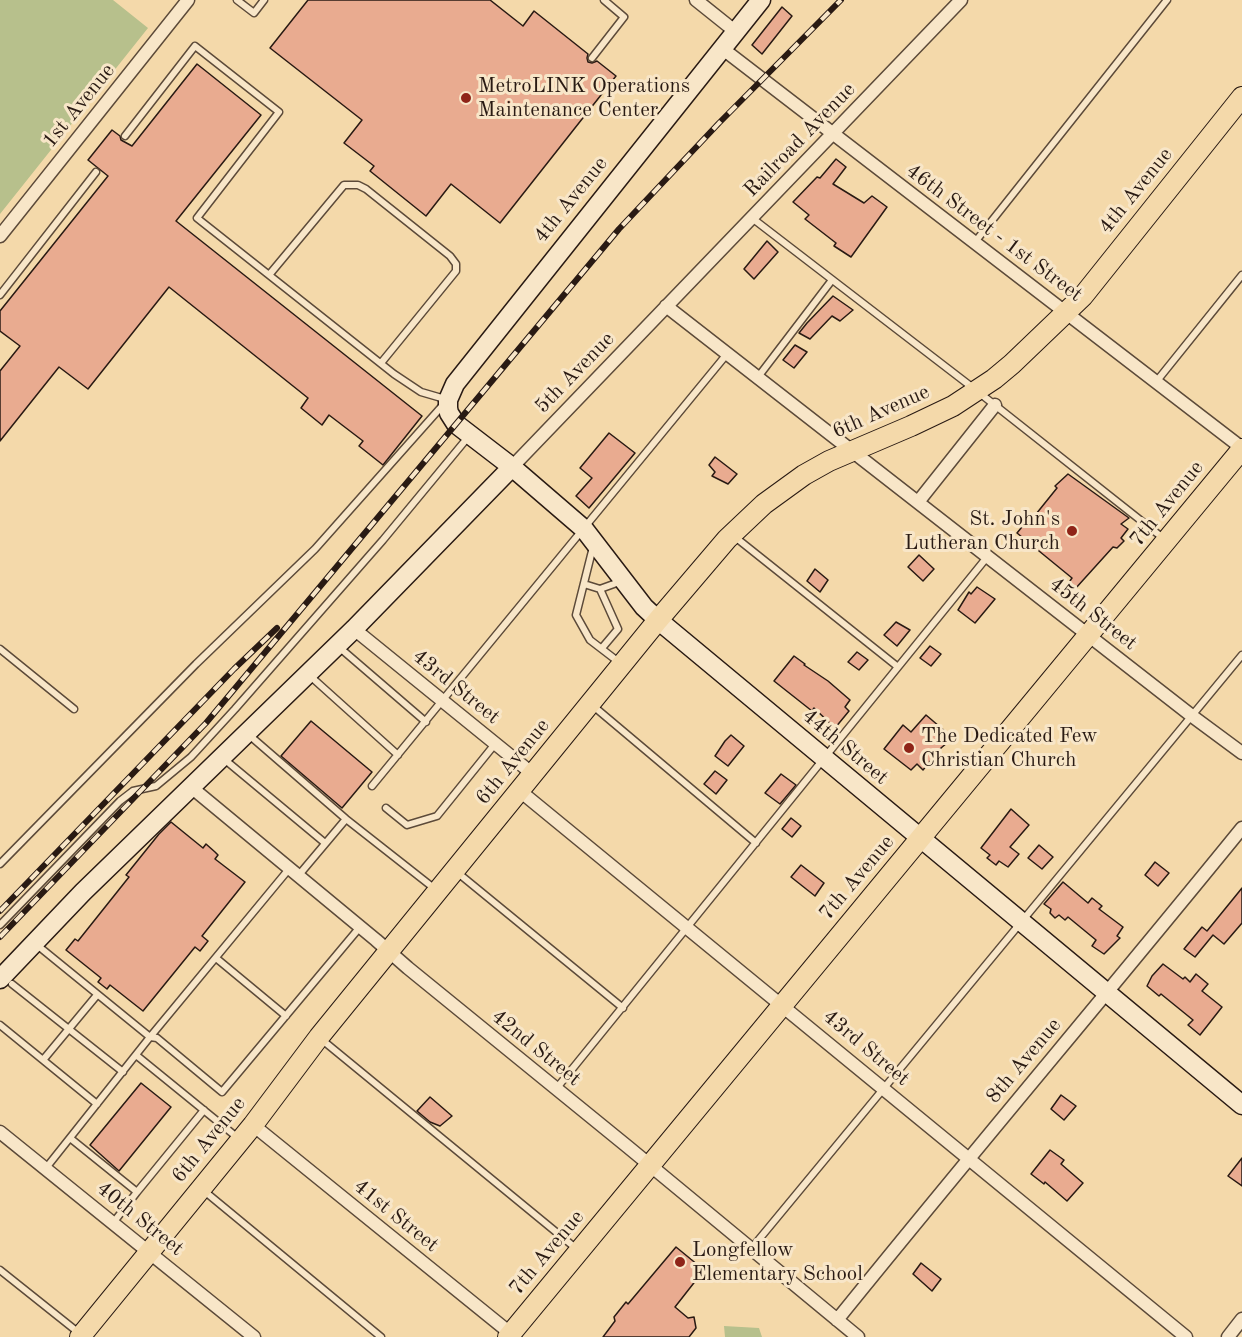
<!DOCTYPE html>
<style>
body{margin:0}
canvas{display:block;background:#f4d9aa}
</style>
<canvas width="1242" height="1337"></canvas>
<script>
const ctx = document.querySelector('canvas').getContext('2d');
ctx.lineJoin = 'round';
function paint(path, color) {
  ctx.fillStyle = color;
  ctx.fill(path, 'evenodd');
}
function stroke(path, color, width, dash) {
  ctx.strokeStyle = color;
  ctx.lineWidth = width;
  ctx.lineCap = dash ? 'butt' : 'round';
  ctx.setLineDash(dash || []);
  ctx.stroke(path);
}
function label(font, color, halo, rows, align = 'center') {
  ctx.font = font + ' "Old Standard TT",serif';
  ctx.lineWidth = 6;
  ctx.setLineDash([]);
  ctx.textBaseline = 'middle';
  ctx.strokeStyle = halo;
  ctx.fillStyle = color;
  for (const [text, x, y, turn = 0] of rows) {
    ctx.save();
    ctx.translate(x, y);
    ctx.rotate((+turn || 0) * Math.PI / 180);
    ctx.textAlign = isNaN(turn) ? turn : align;
    if (halo) ctx.strokeText(text, 0, 0);
    ctx.fillText(text, 0, 0);
    ctx.restore();
  }
}
paint(new Path2D(`
 M 0,0 L 113,0 L 148,28 L 0,214 Z
 M 724,1326 L 759,1328 L 762,1337 L 725,1337 Z`), '#b7c08c');
const building = new Path2D(`
 M 308,0 L 490,0 L 523,26 L 534,11 L 588,54 L 587,58 L 588,62 L 592,63 L 597,61 L 616,76 L 500,223 L 451,184 L 426,216 L 370,171 L 374,166 L 344,143 L 362,120 L 270,48 Z
 M 782,7 L 792,16 L 762,54 L 752,45 Z
 M 197,64 L 261,115 L 176,221 L 422,416 L 383,465 L 359,446 L 363,441 L 329,415 L 322,425 L 301,408 L 308,398 L 169,287 L 88,389 L 59,367 L 0,441 L 0,371 L 20,346 L 0,331 L 0,311 L 108,176 L 88,160 L 112,130 L 120,136 L 121,140 L 132,146 Z
 M 836,159 L 846,167 L 833,184 L 864,203 L 872,196 L 887,207 L 851,257 L 834,246 L 836,243 L 805,219 L 809,215 L 793,202 L 817,177 L 820,178 Z
 M 767,241 L 778,252 L 754,279 L 744,269 Z
 M 833,296 L 853,310 L 840,321 L 832,316 L 810,339 L 799,333 L 807,323 Z
 M 795,345 L 807,352 L 794,368 L 783,360 Z
 M 609,433 L 635,453 L 589,508 L 576,496 L 592,478 L 580,468 Z
 M 715,457 L 737,474 L 728,484 L 712,476 L 715,472 L 709,465 Z
 M 1068,474 L 1129,518 L 1121,524 L 1128,529 L 1121,538 L 1124,541 L 1117,548 L 1113,547 L 1066,599 L 1060,595 L 1072,578 L 1017,533 L 1026,522 L 1028,524 L 1057,488 L 1055,486 Z
 M 919,555 L 934,569 L 923,581 L 908,567 Z
 M 815,569 L 828,580 L 820,592 L 807,581 Z
 M 977,587 L 995,599 L 975,623 L 958,610 L 969,592 L 971,594 Z
 M 896,622 L 910,630 L 897,646 L 884,635 Z
 M 930,646 L 941,654 L 931,666 L 920,658 Z
 M 857,652 L 868,660 L 859,670 L 848,662 Z
 M 794,656 L 805,664 L 804,665 L 828,681 L 850,700 L 845,707 L 849,711 L 835,728 L 814,708 L 812,711 L 774,681 Z
 M 926,715 L 953,738 L 941,748 L 923,770 L 917,764 L 911,770 L 884,749 L 903,725 L 911,732 Z
 M 311,721 L 372,772 L 342,808 L 281,756 Z
 M 731,735 L 744,746 L 728,766 L 715,756 L 725,741 Z
 M 715,771 L 727,780 L 716,794 L 704,784 Z
 M 781,774 L 796,785 L 780,804 L 765,793 Z
 M 1011,809 L 1029,825 L 1010,847 L 1019,854 L 1008,867 L 999,861 L 996,865 L 987,858 L 990,855 L 981,848 Z
 M 791,818 L 801,826 L 792,837 L 782,829 Z
 M 171,822 L 203,848 L 206,844 L 215,852 L 218,855 L 215,859 L 245,882 L 202,936 L 208,941 L 200,951 L 195,947 L 143,1011 L 110,985 L 107,989 L 98,982 L 101,978 L 66,950 L 75,939 L 78,941 L 129,877 L 126,875 L 159,834 Z
 M 1039,845 L 1053,857 L 1042,869 L 1028,858 Z
 M 1155,862 L 1169,873 L 1158,886 L 1145,875 Z
 M 801,865 L 824,883 L 815,896 L 791,877 Z
 M 1063,882 L 1088,903 L 1092,898 L 1102,906 L 1099,909 L 1123,927 L 1117,936 L 1120,938 L 1104,954 L 1092,946 L 1096,940 L 1068,917 L 1065,920 L 1059,915 L 1055,918 L 1050,913 L 1051,909 L 1044,904 Z
 M 1242,888 L 1242,923 L 1224,944 L 1213,935 L 1195,957 L 1184,949 L 1202,927 L 1207,931 Z
 M 1163,964 L 1183,979 L 1185,977 L 1190,982 L 1196,974 L 1208,984 L 1202,991 L 1222,1007 L 1200,1035 L 1188,1025 L 1193,1020 L 1161,994 L 1159,996 L 1147,986 L 1152,976 Z
 M 141,1083 L 171,1107 L 119,1171 L 90,1145 Z
 M 1061,1095 L 1076,1106 L 1064,1120 L 1051,1109 Z
 M 430,1097 L 452,1116 L 440,1126 L 430,1122 L 417,1111 Z
 M 1050,1150 L 1064,1160 L 1061,1164 L 1083,1183 L 1067,1201 L 1045,1182 L 1044,1184 L 1031,1174 Z
 M 1242,1158 L 1242,1186 L 1228,1176 Z
 M 676,1247 L 704,1270 L 675,1307 L 688,1318 L 694,1317 L 696,1328 L 689,1337 L 603,1337 L 615,1321 L 614,1317 L 626,1302 L 628,1304 Z
 M 921,1263 L 941,1279 L 932,1291 L 913,1274 Z`);
paint(building, '#e9ab90');
stroke(building, '#291a13', 1.5);
const lane = new Path2D(`
 M 237,0 L 254,13 L 264,0
 M 592,58 L 624,17 L 604,0
 M 125,136 L 195,46 L 279,112 L 197,218 L 269,275
 M 752,218 L 977,391 L 1163,538
 M 975,242 L 1167,0
 M 0,295 L 96,172
 M 381,363 L 456,271 L 456,264 L 450,256 L 366,189 L 358,185 L 344,185 L 269,275 L 394,374 L 421,392 L 445,399
 M 758,377 L 832,280
 M 1156,382 L 1242,275
 M 735,537 L 898,667
 M 593,547 L 576,615 L 590,640 L 620,663
 M 584,584 L 600,589 L 618,629 L 602,648
 M 600,589 L 622,581
 M 340,648 L 426,722
 M 0,649 L 74,709
 M 309,675 L 398,755
 M 592,705 L 756,843
 M 249,735 L 346,819 L 435,889
 M 224,759 L 325,843
 M 372,786 L 727,354
 M 386,808 L 407,825 L 437,816 L 495,744
 M 0,864 L 196,664 L 315,549 L 443,405
 M 458,873 L 623,1008
 M 298,876 L 346,819
 M 0,925 L 120,801 L 133,791 L 156,786 L 191,757 L 235,709 L 383,540 L 469,436
 M 37,945 L 150,1037 L 157,1038 L 222,1092 L 360,927
 M 216,958 L 286,1016
 M 12,984 L 123,1072
 M 0,1025 L 97,1104
 M 321,1039 L 578,1250
 M 136,1055 L 238,1138
 M 43,1060 L 97,995
 M 556,1089 L 988,556
 M 70,1138 L 137,1192 L 113,1223
 M 46,1168 L 150,1037 L 289,869
 M 203,1190 L 381,1337
 M 137,1192 L 204,1110
 M 751,1249 L 1242,655
 M 0,1270 L 79,1333`);
const street = new Path2D(`
 M 696,0 L 736,32
 M 723,49 L 1242,448
 M 0,236 L 188,0
 M 666,306 L 1192,716 L 1242,753
 M 512,467 L 961,0
 M 918,502 L 995,405
 M 354,629 L 534,775
 M 191,787 L 376,940 L 408,968 L 628,1147 L 858,1337
 M 520,791 L 1186,1337
 M 253,1125 L 515,1337
 M 0,1132 L 254,1337
 M 837,1320 C 970,1155 1108,993 1242,828
 M 1228,1337 L 1242,1319`);
const secondary = new Path2D(`
 M 761,0 L 455,384 L 448,400 L 448,408 L 449,413 L 456,424 L 512,467 L 584,529 L 644,607 L 658,620 L 1242,1105
 M 0,979 L 83,892 L 354,629 L 512,467`);
const primary = new Path2D(`
 M 80,1337 L 253,1125 L 319,1037 L 658,620 L 727,539 L 764,504 L 804,475 L 829,461 L 911,426 L 953,406 L 994,379 L 1012,364 L 1083,296 L 1242,97
 M 508,1337 L 1242,449`);
stroke(lane, '#5c4a39', 9);
stroke(street, '#5c4a39', 15);
stroke(secondary, '#291a13', 21);
stroke(primary, '#291a13', 22);
stroke(lane, '#f8e6c8', 6);
stroke(street, '#f8e6c8', 12);
stroke(secondary, '#f8e6c8', 18);
stroke(primary, '#f4d9aa', 20);
const rail = new Path2D(`
 M 0,911 L 234,669 L 277,628
 M 0,937 L 206,723 L 619,229 L 719,123 L 841,0`);
stroke(rail, '#291a13', 6);
stroke(rail, '#f8e6c8', 4, [11]);
for (const [x, y, r, color] of [
 [466,98,6,"#8f2418"],
 [1072,531,6,"#8f2418"],
 [909,748,6,"#8f2418"],
 [680,1262,6,"#8f2418"]
]) {
  const dot = new Path2D();
  dot.arc(x, y, r, 0, 2 * Math.PI);
  ctx.fillStyle = color;
  ctx.fill(dot);
  stroke(dot, '#f8e6c8', 2);
}
label('21px', '#291a13', '#f8e6c8', [
 ["MetroLINK Operations",478,86],
 ["Maintenance Center",478,110],
 ["St. John's",1060,519,"right"],
 ["Lutheran Church",1060,543,"right"],
 ["The Dedicated Few",921,736],
 ["Christian Church",921,760],
 ["Longfellow",692,1250],
 ["Elementary School",692,1274]
], 'left');
label('21px', '#291a13', '#f8e6c8', [
 ["1st Avenue",79,106,-51],
 ["Railroad Avenue",800,140,-46],
 ["4th Avenue",1136,191,-51],
 ["4th Avenue",571,200,-51],
 ["46th Street - 1st Street",994,233,37],
 ["5th Avenue",575,373,-46],
 ["6th Avenue",881,412,-24],
 ["7th Avenue",1167,504,-51],
 ["45th Street",1093,614,38],
 ["43rd Street",456,687,39],
 ["44th Street",845,747,40],
 ["6th Avenue",513,762,-51],
 ["7th Avenue",857,878,-50],
 ["42nd Street",536,1048,39],
 ["43rd Street",866,1048,40],
 ["8th Avenue",1024,1061,-50],
 ["6th Avenue",209,1140,-51],
 ["41st Street",396,1216,39],
 ["40th Street",140,1219,39],
 ["7th Avenue",547,1253,-50]
]);
</script>
